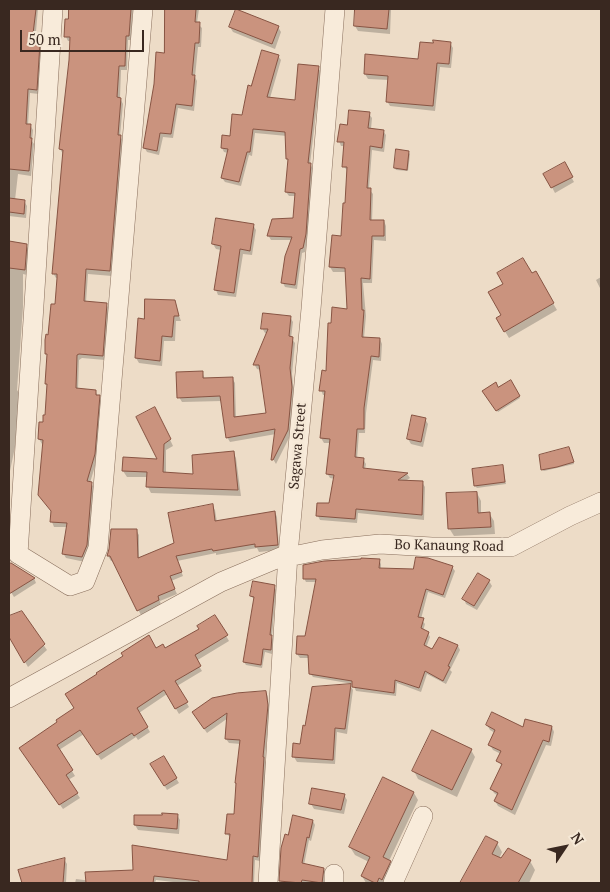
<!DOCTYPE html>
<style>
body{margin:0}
#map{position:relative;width:610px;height:892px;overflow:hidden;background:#eddcc7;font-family:"PT Serif",serif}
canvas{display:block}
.frame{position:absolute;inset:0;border:10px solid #392820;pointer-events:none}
.north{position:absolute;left:540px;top:822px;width:50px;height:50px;-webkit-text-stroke:4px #f5e8d6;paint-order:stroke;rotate:56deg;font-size:14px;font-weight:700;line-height:20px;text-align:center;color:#392820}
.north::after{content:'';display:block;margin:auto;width:18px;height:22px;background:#392820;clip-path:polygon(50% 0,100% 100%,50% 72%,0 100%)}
.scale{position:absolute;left:20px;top:30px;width:124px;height:22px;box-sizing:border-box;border:2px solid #392820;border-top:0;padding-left:6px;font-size:15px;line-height:18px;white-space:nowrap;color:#392820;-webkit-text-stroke:4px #f5e8d6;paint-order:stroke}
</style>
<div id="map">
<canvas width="610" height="892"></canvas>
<div class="frame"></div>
<div class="north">N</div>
<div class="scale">50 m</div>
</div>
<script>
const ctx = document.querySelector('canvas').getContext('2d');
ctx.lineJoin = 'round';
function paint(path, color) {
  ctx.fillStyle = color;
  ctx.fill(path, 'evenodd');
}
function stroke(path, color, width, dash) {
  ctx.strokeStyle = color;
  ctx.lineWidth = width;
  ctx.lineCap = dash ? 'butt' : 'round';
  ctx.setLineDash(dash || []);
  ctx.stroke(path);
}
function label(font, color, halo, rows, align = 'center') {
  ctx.font = font + ' "PT Serif",serif';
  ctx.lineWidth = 5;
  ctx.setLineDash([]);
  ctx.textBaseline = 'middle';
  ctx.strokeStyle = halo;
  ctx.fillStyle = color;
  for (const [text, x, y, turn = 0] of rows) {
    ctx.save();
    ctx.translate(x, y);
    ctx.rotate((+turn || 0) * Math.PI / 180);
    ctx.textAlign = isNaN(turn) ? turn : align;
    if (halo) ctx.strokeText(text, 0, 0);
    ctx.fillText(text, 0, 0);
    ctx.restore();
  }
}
paint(new Path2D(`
 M 9,9 L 38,9 L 35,43 L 39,44 L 42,49 L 39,94 L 30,93 L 28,125 L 30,125 L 33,130 L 32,141 L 34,144 L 31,176 L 18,174 L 15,200 L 24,201 L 27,206 L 26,218 L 9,216 Z
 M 70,9 L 133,9 L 131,40 L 128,40 L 127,70 L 121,70 L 120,98 L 123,104 L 120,136 L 123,141 L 112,276 L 88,274 L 86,302 L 106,304 L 109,309 L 105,360 L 82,358 L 79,360 L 78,390 L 95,391 L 101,401 L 97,459 L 90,483 L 94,487 L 89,551 L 85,562 L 66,558 L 63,553 L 68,527 L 54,527 L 52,522 L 52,512 L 44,444 L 42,444 L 39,439 L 47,416 L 48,388 L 46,383 L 48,356 L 46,353 L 56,306 L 58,278 L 56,278 L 53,273 L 63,154 L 60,149 L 67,101 L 71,41 L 68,41 L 66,37 L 70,20 Z
 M 170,9 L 199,9 L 197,23 L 202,28 L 201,47 L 198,47 L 195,77 L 197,81 L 194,111 L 178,108 L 173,138 L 163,137 L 159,155 L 147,152 L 144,147 L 165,54 Z
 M 357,9 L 391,9 L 390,34 L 358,31 L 355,26 Z
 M 237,10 L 278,27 L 281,32 L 275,49 L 233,32 L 230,27 Z
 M 450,43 L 453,48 L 451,68 L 440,67 L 435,111 L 390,106 L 387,101 L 389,80 L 368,79 L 365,74 L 419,60 Z
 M 278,56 L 281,60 L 270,98 L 296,102 L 318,68 L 321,72 L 310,164 L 313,169 L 307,239 L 305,252 L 302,253 L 297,289 L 285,287 L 283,283 L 292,240 L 271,240 L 268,235 L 294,219 L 296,196 L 289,196 L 286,192 L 289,162 L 287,158 L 287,136 L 255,133 L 252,156 L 249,155 L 241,186 L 225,182 L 222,178 L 228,153 L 224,152 L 222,148 L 231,138 L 243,116 L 252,88 Z
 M 369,114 L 372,118 L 371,129 L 383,131 L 386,135 L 384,152 L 372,150 L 369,189 L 373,194 L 372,221 L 384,221 L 386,226 L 386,241 L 374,240 L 372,283 L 363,283 L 366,316 L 364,338 L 380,339 L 382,344 L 381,361 L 373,360 L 366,413 L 365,433 L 359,433 L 357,459 L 363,459 L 366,464 L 365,469 L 407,474 L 410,478 L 404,482 L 422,482 L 425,487 L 424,520 L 358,513 L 357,523 L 320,520 L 318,516 L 330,505 L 335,479 L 330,478 L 327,473 L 330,443 L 324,443 L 321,438 L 326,395 L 323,395 L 321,390 L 348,310 L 347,272 L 333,272 L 330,267 L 333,237 L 342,237 L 346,204 L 348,171 L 344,167 L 345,146 L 341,146 L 339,141 L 348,126 Z
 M 397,151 L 408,152 L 410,154 L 408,171 L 396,170 L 395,168 Z
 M 564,164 L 574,182 L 555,193 L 545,174 Z
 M 253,225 L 256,230 L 252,255 L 243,254 L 236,297 L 218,295 L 216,290 L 221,250 L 216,249 L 213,244 Z
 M 9,242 L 26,245 L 29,250 L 27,275 L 23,274 L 23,307 L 17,390 L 19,393 L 15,447 L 10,471 L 9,471 Z
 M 535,273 L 557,310 L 509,338 L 497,318 L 502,315 L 505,284 Z
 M 601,277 L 601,290 L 596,280 Z
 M 174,301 L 181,321 L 176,321 L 175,341 L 164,341 L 162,366 L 139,363 L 136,358 L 146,320 Z
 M 290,317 L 293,322 L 291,338 L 295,343 L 292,374 L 294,393 L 290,436 L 276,464 L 273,459 L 276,434 L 230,442 L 227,437 L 222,401 L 182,402 L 179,397 L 202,372 L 205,379 L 232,378 L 235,383 L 236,418 L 268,414 L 261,370 L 257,369 L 254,364 L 267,334 L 265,333 L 262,328 Z
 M 510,382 L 520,398 L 498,412 L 484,391 L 498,389 Z
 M 158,414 L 173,446 L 166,450 L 166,474 L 195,475 L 233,452 L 236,458 L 241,496 L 151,493 L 148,487 L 148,477 L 127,477 L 123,471 L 159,460 Z
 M 425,419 L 428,424 L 423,447 L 411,444 L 408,439 Z
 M 570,451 L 574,464 L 544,471 L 542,470 Z
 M 503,467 L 506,484 L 477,488 L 475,486 Z
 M 477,493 L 481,501 L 481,514 L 489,513 L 494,521 L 495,534 L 454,536 L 449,528 Z
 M 212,505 L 215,510 L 217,522 L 275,512 L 277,517 L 279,550 L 259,552 L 257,548 L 216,555 L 216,553 L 177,561 L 183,576 L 171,581 L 177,594 L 160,601 L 161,605 L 141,615 L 113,561 L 111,561 L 108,556 L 110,549 L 136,530 L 139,535 L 139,559 L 176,544 Z
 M 379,560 L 381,564 L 381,569 L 414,570 L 452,567 L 455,571 L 445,598 L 428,592 L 421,619 L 425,624 L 423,631 L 428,633 L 430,637 L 426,648 L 432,651 L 440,638 L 458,646 L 460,650 L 450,670 L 452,672 L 446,684 L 427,674 L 421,692 L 397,683 L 396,696 L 356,691 L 353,684 L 313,677 L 310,673 L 309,658 L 300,658 L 297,654 L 306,638 L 316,582 L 306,582 L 304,578 Z
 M 9,562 L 34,578 L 36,583 L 14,597 L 9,589 Z
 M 489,581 L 492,586 L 477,610 L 466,604 L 464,599 Z
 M 274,586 L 276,590 L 272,637 L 273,640 L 272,654 L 265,652 L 262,668 L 246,665 L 244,662 L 255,600 L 251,596 Z
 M 21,613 L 47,650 L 28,667 L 9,634 L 9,617 Z
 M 215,617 L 229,641 L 196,661 L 202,671 L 177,686 L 189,707 L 179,714 L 167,694 L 139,713 L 150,732 L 138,740 L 136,737 L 101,760 L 84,734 L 59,750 L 75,776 L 68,780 L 80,798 L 63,809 L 23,753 L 59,723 L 156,650 L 164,649 L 201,629 Z
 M 350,685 L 353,690 L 347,734 L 337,732 L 335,764 L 297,762 L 294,757 L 301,745 Z
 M 266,692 L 268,697 L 269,710 L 265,760 L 266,763 L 260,861 L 255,860 L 254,883 L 182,883 L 156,880 L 155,883 L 75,883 L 76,879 L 100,882 L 134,871 L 228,861 L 231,838 L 226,833 L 235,815 L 241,744 L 229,743 L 226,739 L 228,718 L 207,733 L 196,717 Z
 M 487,725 L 524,729 L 552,727 L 554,732 L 551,746 L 546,745 L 515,815 L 498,806 L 495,801 L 498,796 L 494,793 L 491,788 L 502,766 L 498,761 L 501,754 L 493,750 L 490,745 L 495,733 L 490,730 Z
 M 471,750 L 475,757 L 457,797 L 418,779 L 414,771 Z
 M 163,757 L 179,783 L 167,790 L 152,764 Z
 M 414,793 L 418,800 L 389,861 L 394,869 L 388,883 L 366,883 L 362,876 L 369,862 L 355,855 L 350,847 Z
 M 344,795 L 347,800 L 344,814 L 314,809 L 311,804 Z
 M 177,815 L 180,820 L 179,834 L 138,830 L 135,825 Z
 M 313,821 L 315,825 L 311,841 L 309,840 L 304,865 L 324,869 L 326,873 L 325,883 L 282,883 L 281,881 L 289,836 Z
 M 487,837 L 497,843 L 502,852 L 499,859 L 530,861 L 535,870 L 529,883 L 462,883 Z
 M 64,859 L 67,864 L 66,883 L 23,883 L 20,870 Z`), '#0003');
const building = new Path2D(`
 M 9,9 L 36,9 L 32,42 L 40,43 L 37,90 L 28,89 L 26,124 L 31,124 L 30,138 L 32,138 L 29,171 L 9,169 Z
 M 69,9 L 131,9 L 129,36 L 126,36 L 125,66 L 119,66 L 117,97 L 121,98 L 118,135 L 121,135 L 110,271 L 86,269 L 84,301 L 107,303 L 103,356 L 79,354 L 77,355 L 76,388 L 96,390 L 96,395 L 100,395 L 95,454 L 87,481 L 92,482 L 87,545 L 82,557 L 62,554 L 67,523 L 50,522 L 51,511 L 38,495 L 43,440 L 38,439 L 39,422 L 43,422 L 43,415 L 45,415 L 47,384 L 45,384 L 47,354 L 45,354 L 45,340 L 46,334 L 48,335 L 51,304 L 55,304 L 57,278 L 57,274 L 52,274 L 63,150 L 59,149 L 69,60 L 70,37 L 64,37 L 65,19 L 68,19 Z
 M 165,9 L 196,9 L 195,22 L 200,22 L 199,43 L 195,43 L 192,75 L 195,75 L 192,106 L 176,104 L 171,134 L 160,133 L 157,151 L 143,148 L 154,84 L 156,52 L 164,53 Z
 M 236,9 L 279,26 L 272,44 L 229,27 Z
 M 355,9 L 389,9 L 387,29 L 354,26 Z
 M 433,40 L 451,42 L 449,64 L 437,63 L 433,106 L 386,102 L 388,76 L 364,74 L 365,54 L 418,59 L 420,42 L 433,43 Z
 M 262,50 L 279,55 L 267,97 L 295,100 L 298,64 L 319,66 L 308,163 L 311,163 L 306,234 L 303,248 L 300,249 L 295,285 L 281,283 L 285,256 L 292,237 L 267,236 L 272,219 L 293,218 L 295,193 L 285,192 L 288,159 L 286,159 L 285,132 L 253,129 L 250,152 L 247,152 L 239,182 L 221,178 L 228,149 L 221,148 L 222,135 L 230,136 L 232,114 L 242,115 L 248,85 L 251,86 Z
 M 349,110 L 370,112 L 368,128 L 384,130 L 382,148 L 370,146 L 367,188 L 371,188 L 370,220 L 384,220 L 384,236 L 372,236 L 370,279 L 361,278 L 362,310 L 364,310 L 362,337 L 380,338 L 379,357 L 371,356 L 364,408 L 364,429 L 357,429 L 355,457 L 364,458 L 363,468 L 408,473 L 398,480 L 423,481 L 422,515 L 356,509 L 355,519 L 316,516 L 317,503 L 329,503 L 334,475 L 326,474 L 330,439 L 320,438 L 325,391 L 319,391 L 322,370 L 326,371 L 328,323 L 331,323 L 332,307 L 347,309 L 345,268 L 329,267 L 332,235 L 341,236 L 343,203 L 345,203 L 347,167 L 342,167 L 344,142 L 337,142 L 340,124 L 347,125 Z
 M 396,149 L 409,151 L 407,170 L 394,168 Z
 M 565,162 L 573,177 L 551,188 L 543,174 Z
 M 9,198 L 25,200 L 24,214 L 9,212 Z
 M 216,218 L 254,224 L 250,251 L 240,249 L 234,293 L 214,290 L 221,246 L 212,244 Z
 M 9,241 L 27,244 L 25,270 L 9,268 Z
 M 523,258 L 532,273 L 536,271 L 554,303 L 504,332 L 496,318 L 501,315 L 488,292 L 503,284 L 497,273 Z
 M 145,299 L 175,300 L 179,316 L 174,316 L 172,337 L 162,336 L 160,361 L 135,358 L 138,318 L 144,319 Z
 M 263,313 L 291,316 L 289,336 L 293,337 L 290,368 L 292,387 L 288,430 L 273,460 L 271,460 L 275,429 L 226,438 L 220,396 L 177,398 L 176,372 L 203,371 L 203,378 L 233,377 L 234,417 L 266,413 L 259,365 L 253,365 L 268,329 L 261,329 Z
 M 511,380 L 520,396 L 496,411 L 482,391 L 496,382 L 498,387 Z
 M 155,407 L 171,439 L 164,444 L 163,472 L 193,474 L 192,455 L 234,451 L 238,490 L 146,487 L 147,472 L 122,471 L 123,457 L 157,459 L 136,417 Z
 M 412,415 L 426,418 L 421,442 L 407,439 Z
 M 569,447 L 574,462 L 557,467 L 541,470 L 539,455 Z
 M 503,465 L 505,482 L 474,486 L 472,469 Z
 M 477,492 L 478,513 L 490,512 L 491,527 L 448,529 L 446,493 Z
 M 213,504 L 215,521 L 275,511 L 278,545 L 255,547 L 255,544 L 213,551 L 212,549 L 176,556 L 182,572 L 170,576 L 175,589 L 158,596 L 159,600 L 137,611 L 110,556 L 107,556 L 109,549 L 111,529 L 137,529 L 138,558 L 174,543 L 168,513 Z
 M 416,557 L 428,558 L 453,566 L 443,595 L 426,589 L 418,617 L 424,618 L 421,628 L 429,632 L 424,645 L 432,649 L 439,637 L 458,645 L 448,666 L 450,667 L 443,681 L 425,671 L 419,688 L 395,680 L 394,693 L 352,687 L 352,681 L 309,674 L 308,655 L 296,654 L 297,636 L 305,636 L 316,579 L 303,579 L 303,565 L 324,561 L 361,559 L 361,558 L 380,559 L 379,568 L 413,569 Z
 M 11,563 L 35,578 L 9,594 L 9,565 Z
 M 478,573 L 490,580 L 474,606 L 462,599 Z
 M 253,581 L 275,585 L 270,635 L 272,635 L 271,650 L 263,649 L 261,665 L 243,662 L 254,597 L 250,596 Z
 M 22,611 L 45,644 L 24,663 L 9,637 L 9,616 Z
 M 215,615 L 228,635 L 195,655 L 201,666 L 175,681 L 188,702 L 175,709 L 164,690 L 137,708 L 148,727 L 134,736 L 132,733 L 97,755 L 80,730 L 57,745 L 73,770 L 66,775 L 78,793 L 59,805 L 19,748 L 57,722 L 56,720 L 74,708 L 65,694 L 97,674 L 96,673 L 123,656 L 121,653 L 149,635 L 156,648 L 163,644 L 165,648 L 199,629 L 197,626 Z
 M 351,684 L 345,729 L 335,728 L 333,760 L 292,757 L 293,743 L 300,744 L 303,725 L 305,726 L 312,687 Z
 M 266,691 L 268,705 L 263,757 L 264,757 L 258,857 L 253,856 L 252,883 L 199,883 L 199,881 L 154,876 L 153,883 L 86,883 L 85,872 L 133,870 L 132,845 L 227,860 L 230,834 L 225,834 L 227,814 L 234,814 L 236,783 L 235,783 L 240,740 L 225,739 L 227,713 L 204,729 L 192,712 L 212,698 L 237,693 Z
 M 492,712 L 523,727 L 525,719 L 552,726 L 549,742 L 543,740 L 512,810 L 494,801 L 498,793 L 490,789 L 502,764 L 496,761 L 501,751 L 488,745 L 495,730 L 486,725 Z
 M 432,730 L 472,749 L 452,790 L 412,771 Z
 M 164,756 L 177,778 L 164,786 L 150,764 Z
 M 383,777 L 414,792 L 383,857 L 391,861 L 382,880 L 379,878 L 377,883 L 375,883 L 361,876 L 370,857 L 349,847 Z
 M 312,788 L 345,794 L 341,810 L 309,804 Z
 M 162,813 L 178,814 L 177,829 L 134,825 L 134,815 L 162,815 Z
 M 293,815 L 313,820 L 309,838 L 307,837 L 302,863 L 324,868 L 322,883 L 302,880 L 301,883 L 279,881 L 281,848 L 285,834 L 288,835 Z
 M 486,836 L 498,842 L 492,854 L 501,858 L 508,848 L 531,860 L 518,883 L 460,883 Z
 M 65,858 L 63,883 L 22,883 L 18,870 Z`);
paint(building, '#ca937e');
stroke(building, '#875443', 1);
const minor = new Path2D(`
 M 9,544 L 18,554 L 70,586 L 85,581 L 98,548 L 143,9
 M 18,554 L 53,9
 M 288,557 L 322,550 L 380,544 L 432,547 L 511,547 L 570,516 L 601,502
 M 9,698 L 221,582 L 288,554
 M 268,883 L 288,554 L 311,309 L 335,9
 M 334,883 L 334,874
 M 393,883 L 423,816`);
stroke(minor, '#886e5c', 20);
stroke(minor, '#f8ebda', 19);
label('14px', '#392820', '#f5e8d6', [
 ["Sagawa Street",298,446,-85],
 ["Bo Kanaung Road",449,546,1]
]);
</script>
